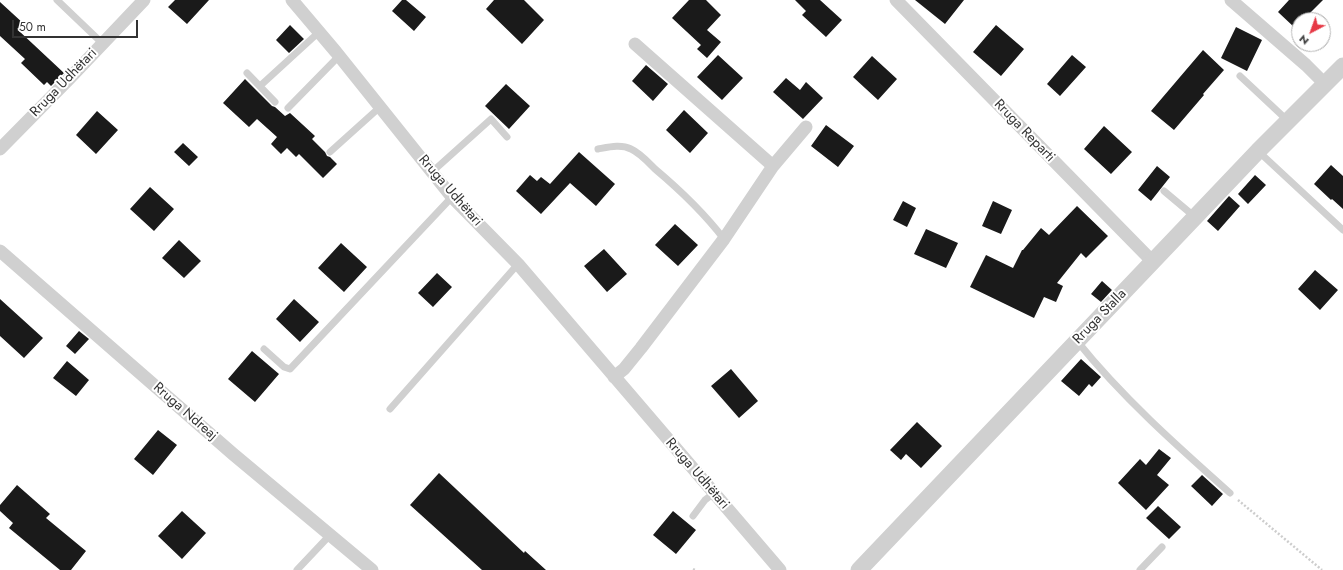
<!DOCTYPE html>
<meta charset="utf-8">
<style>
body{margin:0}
#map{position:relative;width:1343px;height:570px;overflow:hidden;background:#fff;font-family:Jost,sans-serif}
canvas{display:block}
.north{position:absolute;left:1291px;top:12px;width:40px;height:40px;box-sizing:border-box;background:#fff;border:1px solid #adadad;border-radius:50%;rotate:221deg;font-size:11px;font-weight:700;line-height:16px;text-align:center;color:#333}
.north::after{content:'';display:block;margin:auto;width:14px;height:18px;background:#e63946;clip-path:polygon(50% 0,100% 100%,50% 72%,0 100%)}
.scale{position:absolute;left:12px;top:20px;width:126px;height:18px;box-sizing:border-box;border:2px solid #333;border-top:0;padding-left:5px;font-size:12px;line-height:14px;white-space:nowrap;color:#333;-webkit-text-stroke:3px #fff;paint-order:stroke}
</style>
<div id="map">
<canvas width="1343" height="570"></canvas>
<div class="north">N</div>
<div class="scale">50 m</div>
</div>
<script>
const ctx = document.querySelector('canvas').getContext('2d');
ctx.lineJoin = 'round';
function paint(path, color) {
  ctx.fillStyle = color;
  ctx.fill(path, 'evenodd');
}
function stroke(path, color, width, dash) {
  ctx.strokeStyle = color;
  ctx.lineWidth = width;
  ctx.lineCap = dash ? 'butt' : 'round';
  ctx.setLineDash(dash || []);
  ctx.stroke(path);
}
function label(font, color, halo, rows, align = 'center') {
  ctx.font = font + ' Jost,sans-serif';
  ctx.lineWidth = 4;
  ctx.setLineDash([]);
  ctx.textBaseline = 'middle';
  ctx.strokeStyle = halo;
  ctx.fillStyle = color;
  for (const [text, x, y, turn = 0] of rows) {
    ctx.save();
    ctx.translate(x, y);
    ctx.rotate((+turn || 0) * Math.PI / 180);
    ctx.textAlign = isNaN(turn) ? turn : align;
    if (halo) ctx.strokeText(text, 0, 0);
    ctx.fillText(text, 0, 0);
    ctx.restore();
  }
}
paint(new Path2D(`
 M 175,0 L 209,0 L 187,24 L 168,7 Z
 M 402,0 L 406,0 L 426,17 L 414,31 L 392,11 Z
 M 494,0 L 524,0 L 544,20 L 522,44 L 486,9 Z
 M 689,0 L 706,0 L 721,15 L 707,30 L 721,42 L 707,58 L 697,49 L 701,45 L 672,18 Z
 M 795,0 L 820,0 L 842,20 L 826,37 L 802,15 L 806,11 Z
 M 915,0 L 964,0 L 945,24 Z
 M 1289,0 L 1323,0 L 1303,20 L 1299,20 L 1299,24 L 1295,28 L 1278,12 Z
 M 0,2 L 24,24 L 18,30 L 64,73 L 51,86 L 47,82 L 44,85 L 21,63 L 25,59 L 0,36 Z
 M 290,25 L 304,39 L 289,53 L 276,40 Z
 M 996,25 L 1024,49 L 1001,76 L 973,52 Z
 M 1236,27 L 1262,40 L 1247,71 L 1221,58 Z
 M 1203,50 L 1224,70 L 1203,94 L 1204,95 L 1174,130 L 1151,111 Z
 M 718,55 L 743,78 L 722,100 L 697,77 Z
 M 1072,55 L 1086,67 L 1060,96 L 1047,84 Z
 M 872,56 L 897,79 L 878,100 L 853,77 Z
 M 646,65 L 668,84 L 653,101 L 632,81 Z
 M 786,78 L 800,90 L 806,82 L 823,98 L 803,119 L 773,92 Z
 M 245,79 L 272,106 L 275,107 L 285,116 L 290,113 L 315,136 L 312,139 L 325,152 L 327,156 L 330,157 L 337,164 L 323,178 L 299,154 L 296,157 L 287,148 L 281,154 L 271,144 L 277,137 L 257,119 L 249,127 L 223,103 Z
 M 506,84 L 530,106 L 509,129 L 485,106 Z
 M 684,110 L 708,133 L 690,153 L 666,130 Z
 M 97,111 L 118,130 L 96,154 L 76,135 Z
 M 826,125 L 854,146 L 838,167 L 811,146 Z
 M 1104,126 L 1132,152 L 1111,174 L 1084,149 Z
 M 183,143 L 198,157 L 189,166 L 174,152 Z
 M 579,152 L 615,184 L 596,206 L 570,183 L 541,214 L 516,191 L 530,175 L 537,181 L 541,177 L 550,184 Z
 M 1331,165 L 1343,176 L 1343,209 L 1332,199 L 1331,200 L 1314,184 Z
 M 1157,166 L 1170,177 L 1151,201 L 1138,190 Z
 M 1255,175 L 1266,185 L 1248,204 L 1238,194 Z
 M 150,187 L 174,209 L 154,231 L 130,209 Z
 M 1229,196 L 1240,206 L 1218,231 L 1207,221 Z
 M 903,201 L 916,208 L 907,227 L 893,220 Z
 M 993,201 L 1012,210 L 1001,234 L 982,226 Z
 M 1077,206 L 1108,236 L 1086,258 L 1081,253 L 1057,283 L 1063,286 L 1056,302 L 1044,297 L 1034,318 L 970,287 L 986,255 L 1013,268 L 1022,250 L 1023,250 L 1041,228 L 1049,235 Z
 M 675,224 L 698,245 L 678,266 L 655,245 Z
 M 926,229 L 958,243 L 946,268 L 914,254 Z
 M 179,240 L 201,261 L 184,278 L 162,258 Z
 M 341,243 L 367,267 L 344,292 L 318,268 Z
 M 604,249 L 627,274 L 607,292 L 584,266 Z
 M 1315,270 L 1338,290 L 1320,310 L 1298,289 Z
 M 437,273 L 452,287 L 433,307 L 418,293 Z
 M 1102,281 L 1112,290 L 1101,302 L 1091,294 Z
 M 0,299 L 43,338 L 24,358 L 0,336 Z
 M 294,299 L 319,322 L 300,342 L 276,319 Z
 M 79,331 L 89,339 L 75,354 L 66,346 Z
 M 252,351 L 279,374 L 255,402 L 228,379 Z
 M 1081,359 L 1101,377 L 1092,387 L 1089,384 L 1079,396 L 1061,381 Z
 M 67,361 L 89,380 L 76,396 L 53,378 Z
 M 731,369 L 758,401 L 739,418 L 711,386 Z
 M 917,422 L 942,446 L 921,468 L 906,454 L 901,460 L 890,450 Z
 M 158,430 L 177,445 L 153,475 L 134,459 Z
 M 1159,449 L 1171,458 L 1157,475 L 1169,485 L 1146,510 L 1118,483 L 1140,459 L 1146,465 Z
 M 439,473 L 524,553 L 525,551 L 546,570 L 482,570 L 410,505 Z
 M 1202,475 L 1223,494 L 1212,506 L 1191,486 Z
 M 17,485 L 50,514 L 46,518 L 86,551 L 71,570 L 60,570 L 9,528 L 13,523 L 0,511 L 0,505 Z
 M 1158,506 L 1181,527 L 1169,539 L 1146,518 Z
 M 182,511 L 206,533 L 182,559 L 158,536 Z
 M 673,511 L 696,530 L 676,554 L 653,535 Z`), '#1a1a1a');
stroke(new Path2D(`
 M 1238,500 L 1322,570
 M 693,569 L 695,570`), '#cdcdcd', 2.5, [2, 2]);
stroke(new Path2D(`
 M 57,0 L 102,43
 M 247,73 L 275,102
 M 1240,76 L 1288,121
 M 260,86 L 319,32
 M 288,108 L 339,56
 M 598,149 C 609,147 621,144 631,149 C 640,153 648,162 655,169 C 680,190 704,213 724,239
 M 1258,151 L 1343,230
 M 330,152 L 380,107
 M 432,172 L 491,119 L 507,137
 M 1164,191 L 1195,217
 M 1077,341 C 1122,397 1176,445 1230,493
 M 264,349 L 284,367 L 290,369 L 452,197
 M 390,409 L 518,264
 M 693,516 L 705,500 L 714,493
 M 297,570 L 330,535
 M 1140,570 L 1162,547`), '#d0d0d0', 7);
stroke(new Path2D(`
 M 292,0 L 336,52 L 452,197 L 518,264 L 780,570
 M 896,0 L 1153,262
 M 1231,0 L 1306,65 L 1325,84
 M 635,44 L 773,166
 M 0,149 L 69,79 L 144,0
 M 0,251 L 233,454 L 372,570
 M 614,377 L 624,369 L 641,348 L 724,239 L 773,166 L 806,127`), '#d0d0d0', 13);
stroke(new Path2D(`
 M 859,570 L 1258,151 L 1343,66`), '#d0d0d0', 17);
label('14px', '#333', '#fff', [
 ["Rruga Udhëtari",64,83,-46],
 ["Rruga Reparti",1024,131,46],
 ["Rruga Udhëtari",450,191,49],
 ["Rruga Stalla",1100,317,-46],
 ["Rruga Ndreaj",185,412,41],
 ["Rruga Udhëtari",697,474,49]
]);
</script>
